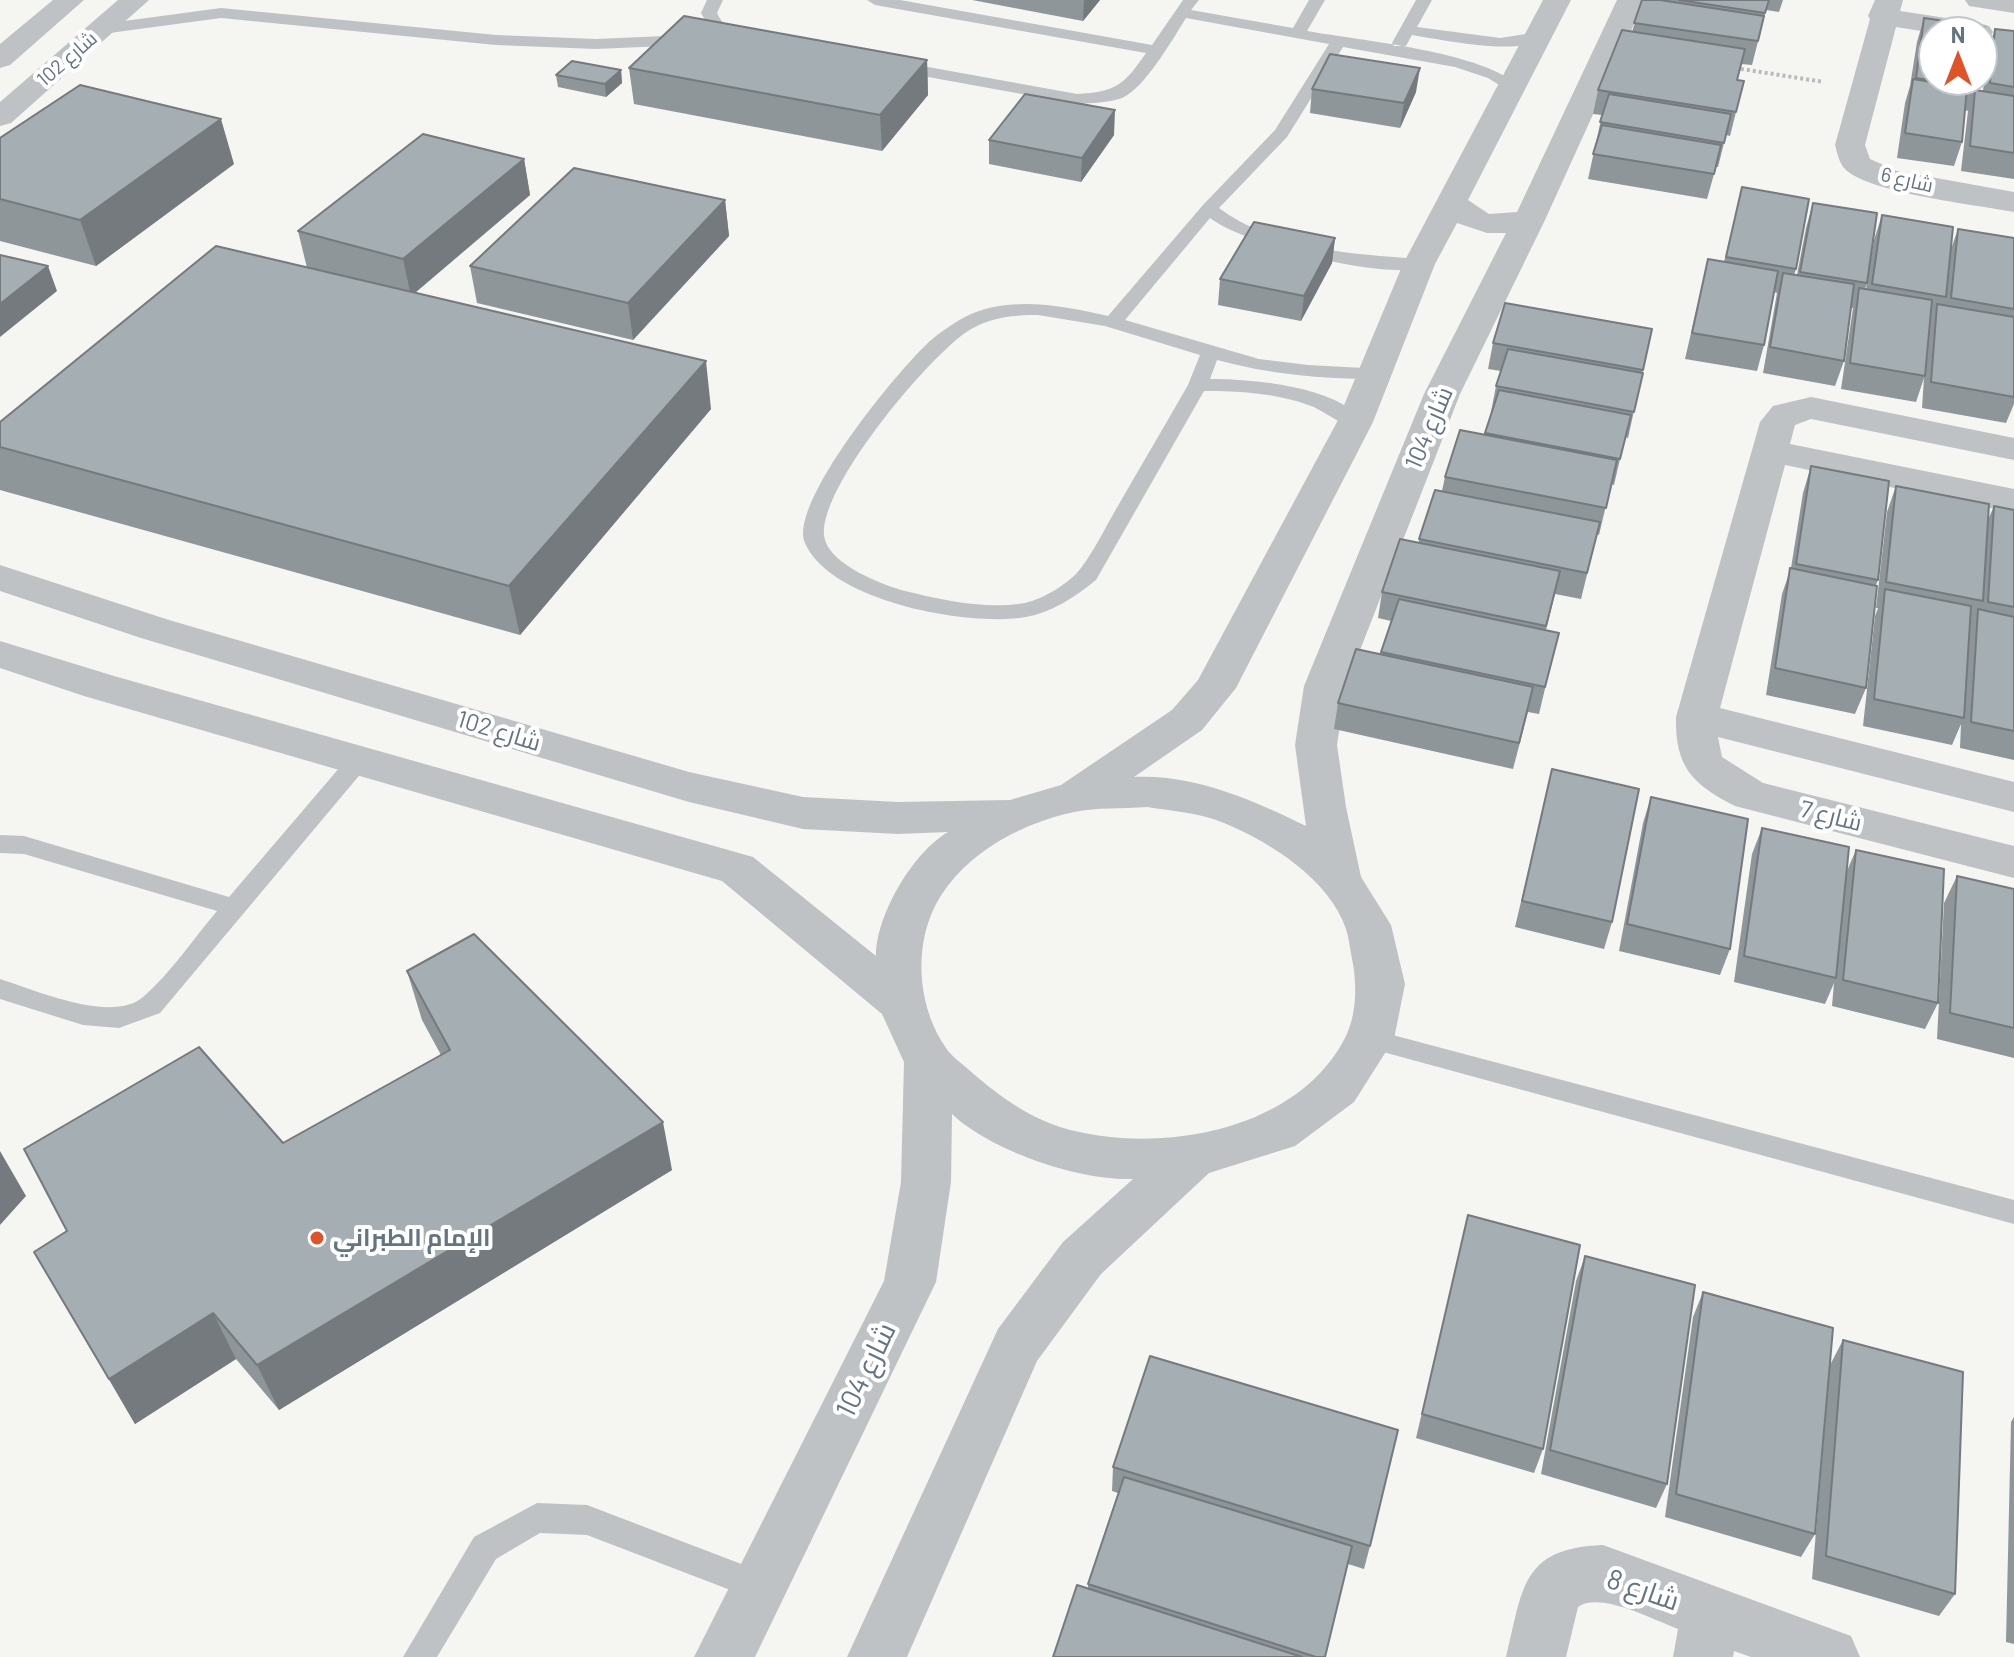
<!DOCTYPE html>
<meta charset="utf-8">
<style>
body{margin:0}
#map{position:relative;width:2014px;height:1657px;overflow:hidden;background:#f5f5f1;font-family:Barlow,sans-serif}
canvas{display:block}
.north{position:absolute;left:1918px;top:16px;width:80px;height:80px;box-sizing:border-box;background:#fff;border:2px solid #c1c8cd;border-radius:50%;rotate:0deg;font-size:22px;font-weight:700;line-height:32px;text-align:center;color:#647582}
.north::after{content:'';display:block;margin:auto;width:28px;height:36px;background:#e05326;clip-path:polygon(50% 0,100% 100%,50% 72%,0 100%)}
</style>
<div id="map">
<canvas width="2014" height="1657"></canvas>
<div class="north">N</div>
</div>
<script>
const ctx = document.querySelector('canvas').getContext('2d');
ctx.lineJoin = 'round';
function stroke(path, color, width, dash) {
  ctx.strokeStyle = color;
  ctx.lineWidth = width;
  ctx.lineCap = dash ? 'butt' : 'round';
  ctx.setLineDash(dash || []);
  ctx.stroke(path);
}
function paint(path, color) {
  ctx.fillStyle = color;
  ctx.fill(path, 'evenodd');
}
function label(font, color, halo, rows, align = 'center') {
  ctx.font = font + ' Barlow,Cairo,sans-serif';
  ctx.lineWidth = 8;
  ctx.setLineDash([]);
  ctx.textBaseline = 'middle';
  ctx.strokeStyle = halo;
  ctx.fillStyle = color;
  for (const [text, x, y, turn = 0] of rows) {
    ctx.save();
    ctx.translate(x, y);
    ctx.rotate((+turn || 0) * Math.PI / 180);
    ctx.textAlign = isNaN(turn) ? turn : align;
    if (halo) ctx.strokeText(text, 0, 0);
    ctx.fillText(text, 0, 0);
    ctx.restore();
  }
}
stroke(new Path2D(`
 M 1735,68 L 1824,82`), '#b8bbbd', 4, [3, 3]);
paint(new Path2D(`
 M 707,0 L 723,0 L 717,13 C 722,24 730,31 742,34 L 742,40 C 722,43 710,30 701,13 Z
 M 867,0 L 900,0 L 1152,45 L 1183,0 L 1199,0 L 1191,10 L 1293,28 L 1309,0 L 1325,0 L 1307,31 C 1356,40 1489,52 1520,88 L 1512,93 L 1488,78 L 1455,67 L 1343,47 L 1287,137 L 1219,208 C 1275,250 1352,254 1419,259 L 1425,260 L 1428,264 L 1425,268 C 1381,279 1247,246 1210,218 L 1125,320 L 1259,359 L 1308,365 L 1382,369 L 1385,373 L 1382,377 L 1375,379 C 1321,379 1269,374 1217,360 L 1210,379 C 1253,379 1336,386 1365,422 L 1362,426 C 1345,430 1327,412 1311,406 C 1277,393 1240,391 1204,391 L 1096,580 C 1075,597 1053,612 1026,617 C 970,627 830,602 805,543 C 788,503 899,369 930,341 C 942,331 956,321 971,314 C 1015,296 1063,306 1108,316 L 1203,205 L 1275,130 L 1329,44 L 1186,18 C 1172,40 1145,88 1122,98 C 1107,103 1092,103 1077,104 L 895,71 L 887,66 L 895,61 L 1077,94 C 1116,92 1124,85 1146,53 L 875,5 ZM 1038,315 L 1105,326 L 1200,355 L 1188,385 C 1164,427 1139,469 1115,511 C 1104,530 1094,551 1081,568 C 1070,583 1043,599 1025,603 C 987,610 942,600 905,591 C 882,585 832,565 825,540 C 812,494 930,355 968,331 C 991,317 1013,315 1038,315 Z
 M 1416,0 L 1432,0 L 1417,27 L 1500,38 L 1539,32 L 1547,37 C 1522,57 1443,40 1412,35 L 1406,46 L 1394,46 L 1392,43 Z
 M 221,8 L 496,35 L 596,39 L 688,35 L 696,40 L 688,45 L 596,49 L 496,45 L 221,18 L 102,34 L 94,29 L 102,24 Z
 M 360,751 L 368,753 L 372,759 L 368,765 L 160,1013 L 119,1028 L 83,1025 L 0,999 L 0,979 C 35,990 112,1024 143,997 C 170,974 194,938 217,911 L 24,854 L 0,853 L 0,835 L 24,836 L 229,897 L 352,753 Z
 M 1370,1029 L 2014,1200 L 2014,1224 L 1361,1046 L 1357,1039 L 1361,1032 Z
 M 537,1503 L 587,1505 L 770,1575 L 775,1586 L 770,1597 L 759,1601 L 587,1535 L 540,1533 L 496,1559 L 437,1657 L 403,1657 L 474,1537 Z`), '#bec2c5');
paint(new Path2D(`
 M 1875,0 L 1903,0 L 1900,11 L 1979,23 L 1989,26 L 1993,32 L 1989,38 L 1982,40 L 1982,32 L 1934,33 L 1896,27 L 1865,145 L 1870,159 L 1897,171 L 2014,192 L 2014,212 C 1979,205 1866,193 1844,168 C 1839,162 1837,152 1835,145 L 1870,19 L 1868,16 Z
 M 1965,0 L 2014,0 L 2014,13 L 1969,6 Z
 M 1811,397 L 2014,438 L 2014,460 L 1811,419 L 1795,425 L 1790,444 L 2014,489 L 2014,513 L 1785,465 L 1720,708 L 2014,782 L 2014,812 L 1718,737 L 1722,757 L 1763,783 L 2014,846 L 2014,878 L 1735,806 C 1692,784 1675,767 1676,717 L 1760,422 L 1773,406 Z
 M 1603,1545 L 1851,1636 L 1860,1657 L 1751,1657 L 1734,1651 L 1733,1657 L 1673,1657 L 1678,1629 C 1654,1620 1600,1591 1578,1607 L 1566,1657 L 1506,1657 C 1523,1590 1520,1548 1603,1545 Z`), '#bec2c5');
paint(new Path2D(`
 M 53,0 L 84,0 L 10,65 L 0,68 L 0,44 Z
 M 118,0 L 149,0 L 11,123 L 0,126 L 0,102 Z
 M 1543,0 L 1571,0 L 1468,200 L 1489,214 L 1517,212 L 1617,0 L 1645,0 L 1545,220 L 1460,394 L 1346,686 L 1337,745 L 1346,807 L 1361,877 L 1391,925 L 1405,984 L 1394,1039 L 1354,1102 L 1295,1146 L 1209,1173 L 1101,1274 L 1037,1361 L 907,1657 L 847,1657 L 998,1329 L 1063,1242 L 1133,1179 C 1080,1181 991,1151 952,1114 L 951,1182 L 936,1282 L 755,1657 L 694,1657 L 884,1281 L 901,1182 L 904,1062 L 882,1014 L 722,881 L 84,696 L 0,668 L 0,641 L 114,676 L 753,857 L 876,956 C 876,916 912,853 948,832 L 898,834 L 803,829 L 689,802 L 141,638 L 0,591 L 0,565 L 169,620 L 689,772 L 803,797 L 898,802 L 1010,800 L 1061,785 L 1172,710 L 1198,680 L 1337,422 L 1403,264 ZM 1457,223 L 1487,233 L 1506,233 L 1424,394 L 1304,686 L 1295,745 L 1306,826 C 1253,800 1194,774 1134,777 L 1202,730 L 1236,688 L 1373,422 L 1435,264 ZM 1147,807 C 1173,811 1200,813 1224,823 C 1270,842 1329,879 1346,929 C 1349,938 1350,949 1352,959 C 1357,983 1357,1013 1346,1036 C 1298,1133 1155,1156 1060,1127 C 1026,1116 995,1093 968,1069 C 961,1063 951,1056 946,1048 C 920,1011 914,957 931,915 C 954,859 1017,824 1074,812 C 1097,807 1123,809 1147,807 Z`), '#bec2c5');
paint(new Path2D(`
 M 972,0 L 1100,0 L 1083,21 Z
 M 1642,0 L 1783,0 L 1779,12 L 1766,10 L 1752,65 L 1741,64 L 1737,80 L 1736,112 L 1730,136 L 1726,135 L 1718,167 L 1716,167 L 1707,199 L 1588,179 L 1602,115 L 1593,114 L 1598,90 L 1632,32 Z
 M 1924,18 L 1979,87 L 1978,90 L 1983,91 L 1987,52 L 1995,29 L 2014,31 L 2014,179 L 1961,171 L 1968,111 L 1965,110 L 1962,142 L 1954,166 L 1897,158 L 1905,103 L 1910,86 L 1917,42 Z
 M 927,60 L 928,95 L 882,151 L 634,104 L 629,68 Z
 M 621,70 L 622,83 L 606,97 L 558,87 L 556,75 Z
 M 1312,89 L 1416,92 L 1400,128 L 1310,113 Z
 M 1114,135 L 1081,182 L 989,164 L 989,140 Z
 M 0,138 L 234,164 L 96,266 L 0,241 Z
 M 524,159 L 530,195 L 415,293 L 711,409 L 520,635 L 0,490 L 0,447 L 307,268 L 298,231 Z
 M 1742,187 L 1796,269 L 1794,275 L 1797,275 L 1806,228 L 1813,203 L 1867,283 L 1865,289 L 1866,289 L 1874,240 L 1882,215 L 1951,249 L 1958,229 L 2014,238 L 2014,404 L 2006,423 L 1922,408 L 1924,378 L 1916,402 L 1841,389 L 1853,308 L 1851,307 L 1844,361 L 1835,386 L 1763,373 L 1777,293 L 1774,292 L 1764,345 L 1757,371 L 1685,359 L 1708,259 L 1724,262 Z
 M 725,200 L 729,236 L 633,340 L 477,303 L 470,266 Z
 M 1335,238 L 1332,263 L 1301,321 L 1218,305 L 1220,279 Z
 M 1652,329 L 1628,438 L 1625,437 L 1614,485 L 1611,484 L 1599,535 L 1597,534 L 1581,599 L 1555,594 L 1546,630 L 1552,659 L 1539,714 L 1528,712 L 1513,769 L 1334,729 L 1338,703 L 1380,654 L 1391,621 L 1378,618 L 1382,592 L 1418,543 L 1442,491 L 1445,477 L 1485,435 L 1492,412 L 1491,412 L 1496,386 L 1501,371 L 1488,369 L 1493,343 Z
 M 1811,466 L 1878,580 L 1876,585 L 1866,688 L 1855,714 L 1766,695 L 1782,594 L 1791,568 L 1803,493 Z
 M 1896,486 L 1987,522 L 1994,506 L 2014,510 L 2014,760 L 1960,748 L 1961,724 L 1952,745 L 1863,726 L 1875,616 L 1878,608 L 1876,608 L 1887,512 Z
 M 1546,796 L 1612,922 L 1604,949 L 1515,927 Z
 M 1651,797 L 1730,949 L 1720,975 L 1619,951 L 1643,823 Z
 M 1762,828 L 1846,873 L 1856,850 L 1938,1003 L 1925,1029 L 1832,1006 L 1834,983 L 1825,1004 L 1734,982 L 1752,854 Z
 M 1957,876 L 2014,889 L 2014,1058 L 1937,1039 L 1944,903 Z
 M 407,971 L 672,1170 L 279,1410 L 236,1359 L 135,1424 L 34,1252 L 283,1143 L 441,1055 L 422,1020 Z
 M 1468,1215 L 1543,1449 L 1534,1473 L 1416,1438 Z
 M 1585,1256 L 1667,1484 L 1656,1508 L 1541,1474 L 1576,1281 Z
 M 1703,1292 L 1815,1534 L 1801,1557 L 1665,1517 L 1693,1317 Z
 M 1843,1340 L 1955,1594 L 1939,1616 L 1812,1579 L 1830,1365 Z
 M 2014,1417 L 2014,1644 L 2006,1642 L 2011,1422 Z
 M 1113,1467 L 1370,1546 L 1364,1569 L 1348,1564 L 1325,1657 L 1053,1657 L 1088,1588 L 1088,1584 L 1118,1493 L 1112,1491 Z`), '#8e969a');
paint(new Path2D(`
 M 1084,0 L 1100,0 L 1083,21 Z
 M 927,60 L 928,95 L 882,151 L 880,115 Z
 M 1420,68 L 1416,92 L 1400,128 L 1404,103 Z
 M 621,70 L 622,83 L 606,97 L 605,84 Z
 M 1115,110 L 1114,135 L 1081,182 L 1082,158 Z
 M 221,119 L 234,164 L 96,266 L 80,220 Z
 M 524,159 L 530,195 L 411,296 L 403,259 Z
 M 725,200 L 729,236 L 633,340 L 628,303 Z
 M 1335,238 L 1332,263 L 1301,321 L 1304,296 Z
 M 48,266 L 57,291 L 0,337 L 0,304 Z
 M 706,361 L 711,409 L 520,635 L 509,586 Z
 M 663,1122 L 672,1170 L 279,1410 L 257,1365 Z
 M 0,1151 L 26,1196 L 0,1225 Z
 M 213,1313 L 236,1359 L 135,1424 L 109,1379 Z`), '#747a7d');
const building = new Path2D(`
 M 1642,0 L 1660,0 L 1764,16 L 1758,41 L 1634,23 Z
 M 1679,0 L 1769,0 L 1765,13 Z
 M 684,16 L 927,60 L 880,115 L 629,68 Z
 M 1924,18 L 1985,27 L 1982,57 L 1982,32 L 1934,32 L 1934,80 L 1980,80 L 1979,87 L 1916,78 Z
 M 1995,29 L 2014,31 L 2014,87 L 1990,83 Z
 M 1622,30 L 1745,49 L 1737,80 L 1744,81 L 1736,112 L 1598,90 Z
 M 1330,54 L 1420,68 L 1404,103 L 1312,89 Z
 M 572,61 L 621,70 L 605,84 L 556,75 Z
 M 1913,79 L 1967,88 L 1962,142 L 1905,133 Z
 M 80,85 L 221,119 L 80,220 L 0,199 L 0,138 Z
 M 1975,90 L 2014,96 L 2014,153 L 1970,146 Z
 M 1025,94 L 1115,110 L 1082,158 L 989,140 Z
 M 1609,94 L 1731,114 L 1724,143 L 1600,122 Z
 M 1602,125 L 1721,145 L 1714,174 L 1593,154 Z
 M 423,134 L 524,159 L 403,259 L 298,231 Z
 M 574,168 L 725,200 L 628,303 L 470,266 Z
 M 1742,187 L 1809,199 L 1796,269 L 1726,257 Z
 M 1813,203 L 1877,213 L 1867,283 L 1800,272 Z
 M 1882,215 L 1953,227 L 1946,297 L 1872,284 Z
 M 1254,222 L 1335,238 L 1304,296 L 1220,279 Z
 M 1958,229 L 2014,238 L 2014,309 L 1951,298 Z
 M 216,246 L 706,361 L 509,586 L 0,447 L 0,422 Z
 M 0,255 L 48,266 L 0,304 Z
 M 1708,259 L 1778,271 L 1764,345 L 1692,333 Z
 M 1783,273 L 1854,284 L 1844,361 L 1770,347 Z
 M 1859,288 L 1932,300 L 1925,376 L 1850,363 Z
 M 1505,303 L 1652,329 L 1643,370 L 1493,343 Z
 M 1937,304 L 2014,317 L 2014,397 L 1931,382 Z
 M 1508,349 L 1643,373 L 1634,412 L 1496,386 Z
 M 1499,390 L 1631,415 L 1620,459 L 1485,433 Z
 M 1460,430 L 1617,460 L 1606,508 L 1445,477 Z
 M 1811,466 L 1889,481 L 1878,580 L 1796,564 Z
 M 1896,486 L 1989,504 L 1983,601 L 1886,582 Z
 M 1435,490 L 1600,522 L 1587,573 L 1419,539 Z
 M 1994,506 L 2014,510 L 2014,607 L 1988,602 Z
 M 1400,539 L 1560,571 L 1546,626 L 1382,592 Z
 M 1790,568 L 1877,586 L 1866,688 L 1775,668 Z
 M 1885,589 L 1971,606 L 1964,718 L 1874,699 Z
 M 1399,599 L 1559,633 L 1545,687 L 1381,652 Z
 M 1978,609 L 2014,617 L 2014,731 L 1971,722 Z
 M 1356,649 L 1533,687 L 1519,743 L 1338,703 Z
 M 1552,769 L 1639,789 L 1612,922 L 1522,901 Z
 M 1651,797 L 1748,819 L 1730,949 L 1627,924 Z
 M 1762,828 L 1849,847 L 1836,978 L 1744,956 Z
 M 1856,850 L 1944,869 L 1938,1003 L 1843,980 Z
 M 1957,876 L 2014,889 L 2014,1028 L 1950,1013 Z
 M 474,934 L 663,1122 L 257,1365 L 213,1313 L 109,1379 L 34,1252 L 67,1231 L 24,1149 L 199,1047 L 283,1143 L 450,1050 L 407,971 Z
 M 1468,1215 L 1580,1245 L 1543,1449 L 1422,1414 Z
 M 1585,1256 L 1695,1285 L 1667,1484 L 1550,1450 Z
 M 1703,1292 L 1833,1328 L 1815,1534 L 1676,1494 Z
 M 1843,1340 L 1963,1372 L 1955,1594 L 1826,1556 Z
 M 1150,1356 L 1398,1430 L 1370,1546 L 1113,1467 Z
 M 1124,1477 L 1352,1546 L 1325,1657 L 1316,1657 L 1088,1584 Z
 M 1077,1585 L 1302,1657 L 1053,1657 Z`);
paint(building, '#a5aeb3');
stroke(building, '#747a7d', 2);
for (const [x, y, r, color] of [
 [317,1238,8,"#e05326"]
]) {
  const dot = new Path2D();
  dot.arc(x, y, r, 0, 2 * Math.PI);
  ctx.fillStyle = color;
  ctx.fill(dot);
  stroke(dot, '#fff', 3);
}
label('20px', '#647582', '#fff', [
 ["شارع 102",67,59,-41],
 ["شارع 6",1907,180,13]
]);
label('24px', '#647582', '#fff', [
 ["شارع 104",1429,428,-67],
 ["شارع 102",499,731,17],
 ["شارع 7",1831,816,14]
]);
label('bold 24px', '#647582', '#fff', [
 ["الإمام الطبراني",333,1238]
], 'left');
label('28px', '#647582', '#fff', [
 ["شارع 104",866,1370,-64],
 ["شارع 8",1643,1590,19]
]);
</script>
